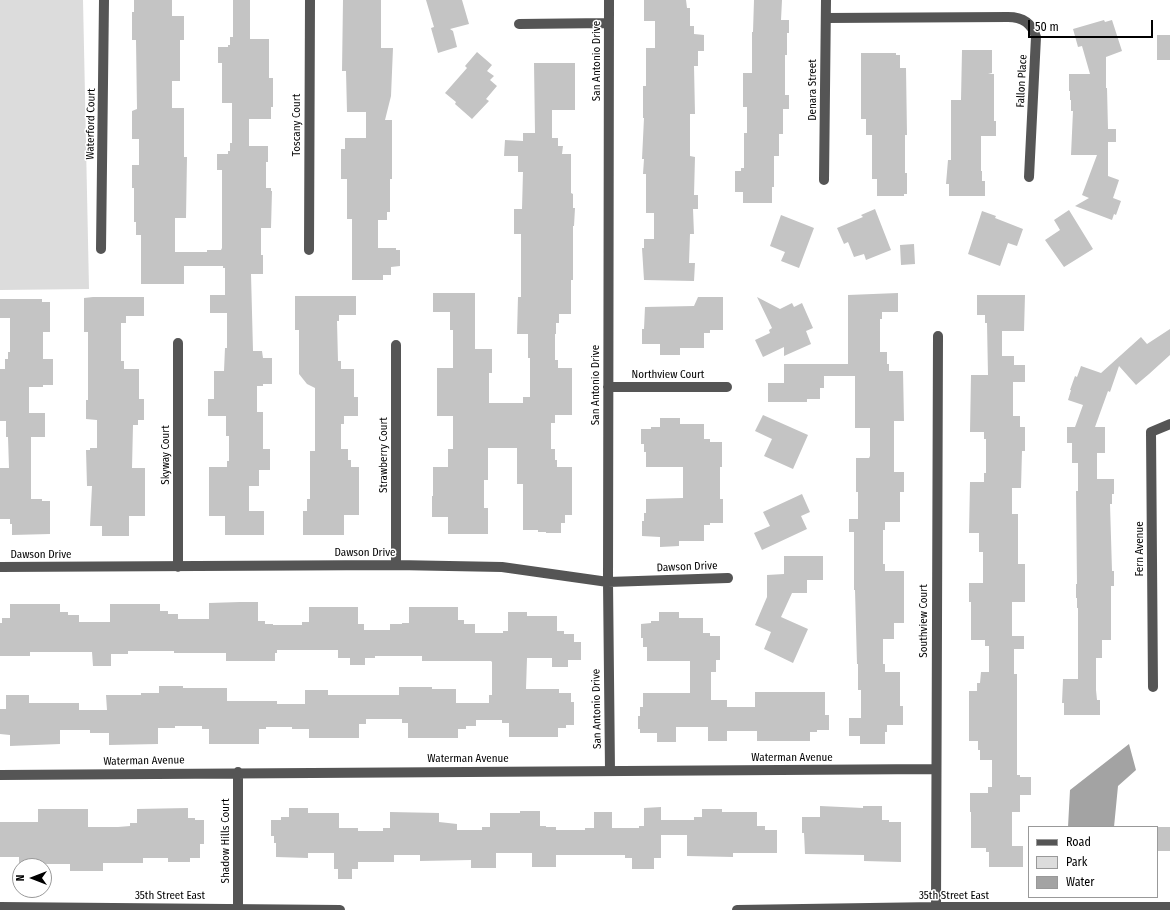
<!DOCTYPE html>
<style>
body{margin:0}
#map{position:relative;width:1170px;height:910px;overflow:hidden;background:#fff;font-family:"Fira Sans Condensed",sans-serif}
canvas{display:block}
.legend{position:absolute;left:1028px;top:826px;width:130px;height:72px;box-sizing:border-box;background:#fff;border:1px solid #999;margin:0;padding:5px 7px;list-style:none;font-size:12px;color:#000}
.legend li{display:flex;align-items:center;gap:8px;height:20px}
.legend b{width:20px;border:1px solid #999}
.north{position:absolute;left:12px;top:858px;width:40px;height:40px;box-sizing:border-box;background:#fff;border:1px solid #999;border-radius:50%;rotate:270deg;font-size:11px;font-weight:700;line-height:16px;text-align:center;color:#000}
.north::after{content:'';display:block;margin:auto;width:14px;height:18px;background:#000;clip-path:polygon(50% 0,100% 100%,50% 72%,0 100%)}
.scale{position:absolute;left:1028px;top:20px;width:125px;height:18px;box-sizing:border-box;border:2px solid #000;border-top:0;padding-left:5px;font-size:12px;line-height:14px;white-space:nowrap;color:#000;-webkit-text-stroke:3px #fff;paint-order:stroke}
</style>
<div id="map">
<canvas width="1170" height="910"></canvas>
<ul class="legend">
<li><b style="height:5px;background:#555"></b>Road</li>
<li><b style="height:11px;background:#dcdcdc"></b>Park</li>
<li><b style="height:11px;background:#a3a3a3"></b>Water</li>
</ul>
<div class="north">N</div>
<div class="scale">50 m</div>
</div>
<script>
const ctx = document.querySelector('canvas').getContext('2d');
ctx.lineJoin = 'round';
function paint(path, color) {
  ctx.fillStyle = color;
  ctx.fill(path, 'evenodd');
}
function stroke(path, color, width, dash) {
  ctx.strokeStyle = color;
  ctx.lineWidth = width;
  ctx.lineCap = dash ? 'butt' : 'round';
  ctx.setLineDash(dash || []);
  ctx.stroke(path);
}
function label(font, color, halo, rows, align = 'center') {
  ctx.font = font + ' "Fira Sans Condensed",sans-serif';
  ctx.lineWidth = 3;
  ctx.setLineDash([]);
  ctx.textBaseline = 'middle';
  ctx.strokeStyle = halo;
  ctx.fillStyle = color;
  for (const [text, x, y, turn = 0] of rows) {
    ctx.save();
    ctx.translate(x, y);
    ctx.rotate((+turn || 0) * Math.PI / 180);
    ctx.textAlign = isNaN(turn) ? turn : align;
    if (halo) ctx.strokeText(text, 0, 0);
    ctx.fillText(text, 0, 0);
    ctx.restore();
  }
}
paint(new Path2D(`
 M 0,0 L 83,0 L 89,289 L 0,290 Z`), '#dcdcdc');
paint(new Path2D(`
 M 1129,744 L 1136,770 L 1118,786 L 1114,827 L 1068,827 L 1070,790 Z`), '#a3a3a3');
paint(new Path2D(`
 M 134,0 L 172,0 L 172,16 L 184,16 L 184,40 L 180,40 L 180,81 L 172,81 L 172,108 L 184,108 L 184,157 L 187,157 L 186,218 L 175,218 L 175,252 L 207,252 L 207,250 L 221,250 L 222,248 L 222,170 L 217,170 L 217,154 L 228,154 L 228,151 L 230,151 L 230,143 L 232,143 L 232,103 L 222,103 L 222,63 L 218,63 L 218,47 L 228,47 L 228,45 L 230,45 L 230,37 L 233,37 L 233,0 L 250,0 L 250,39 L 269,39 L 269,78 L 273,78 L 273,107 L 271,107 L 271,119 L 249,119 L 249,146 L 268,146 L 268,162 L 266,162 L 266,188 L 271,188 L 271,191 L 272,191 L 271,228 L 261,228 L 261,255 L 263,255 L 263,274 L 251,274 L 253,351 L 262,351 L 263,358 L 272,358 L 272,384 L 263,384 L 263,386 L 257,386 L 257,412 L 263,412 L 263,449 L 270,449 L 270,470 L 259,470 L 259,486 L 249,486 L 249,511 L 264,511 L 264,535 L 225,535 L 225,516 L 209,516 L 209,467 L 227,467 L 227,461 L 229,461 L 229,436 L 226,436 L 226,416 L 208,416 L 208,399 L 214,399 L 214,371 L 224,371 L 225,348 L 227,348 L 227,313 L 210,313 L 210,295 L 225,295 L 225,268 L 223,268 L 223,266 L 184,266 L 184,284 L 141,284 L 141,235 L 136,235 L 136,222 L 134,222 L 134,188 L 132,188 L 132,165 L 139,165 L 139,139 L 132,139 L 132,111 L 137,109 L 136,40 L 132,40 L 132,12 L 134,12 Z
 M 343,0 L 381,0 L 381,48 L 393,48 L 391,96 L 385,120 L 392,120 L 392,179 L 390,179 L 390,212 L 387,212 L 387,220 L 378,220 L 378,248 L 396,248 L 396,250 L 400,250 L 400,266 L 391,267 L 391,275 L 383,275 L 383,280 L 352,280 L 352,219 L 347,219 L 347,179 L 341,179 L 341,149 L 345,149 L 345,138 L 366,138 L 366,112 L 347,112 L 346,71 L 342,71 Z
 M 426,0 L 462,0 L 469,24 L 450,29 L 453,31 L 457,47 L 438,53 L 431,28 L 434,27 Z
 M 644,0 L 686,0 L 687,8 L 690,8 L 690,26 L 694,26 L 694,34 L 704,35 L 704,51 L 698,51 L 698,66 L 694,66 L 695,114 L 690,114 L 690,156 L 695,157 L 694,195 L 698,195 L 698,209 L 693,209 L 694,234 L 690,234 L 689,263 L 695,263 L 694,281 L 644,280 L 642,248 L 644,248 L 644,239 L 654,239 L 654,213 L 646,213 L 646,174 L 643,174 L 644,159 L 642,159 L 644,118 L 643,118 L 643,86 L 646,86 L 646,48 L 655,48 L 655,21 L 644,21 Z
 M 754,0 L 782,0 L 781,20 L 789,20 L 789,33 L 787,33 L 787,55 L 785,55 L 785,95 L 789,95 L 789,109 L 783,109 L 783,134 L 779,134 L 779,156 L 774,156 L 774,187 L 772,187 L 772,203 L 743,203 L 743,192 L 735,192 L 735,171 L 741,171 L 741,168 L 744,168 L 744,133 L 747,133 L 747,107 L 743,107 L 743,73 L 752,73 L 752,32 L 753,32 Z
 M 1104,20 L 1105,22 L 1112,20 L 1122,51 L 1106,57 L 1106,88 L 1107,88 L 1108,129 L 1116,129 L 1116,142 L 1108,142 L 1108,176 L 1119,180 L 1113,198 L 1121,201 L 1116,215 L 1114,214 L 1112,220 L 1075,206 L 1089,198 L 1082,195 L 1097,155 L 1071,155 L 1073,111 L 1071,111 L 1071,100 L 1070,100 L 1070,91 L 1069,91 L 1069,74 L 1090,74 L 1082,46 L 1078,47 L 1073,29 Z
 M 1157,35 L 1170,35 L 1170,60 L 1157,60 Z
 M 962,50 L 992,50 L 992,73 L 988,74 L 994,74 L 994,121 L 996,121 L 996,136 L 981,136 L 981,171 L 982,171 L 982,181 L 985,181 L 985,196 L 949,196 L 949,184 L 946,184 L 948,160 L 951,160 L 951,100 L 961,100 Z
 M 477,52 L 492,65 L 487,71 L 494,76 L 490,80 L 497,86 L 486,99 L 489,101 L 472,119 L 455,104 L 456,102 L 445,93 L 467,68 L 465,66 Z
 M 861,53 L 896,53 L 896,55 L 900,55 L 900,68 L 906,68 L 907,135 L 905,135 L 905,173 L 907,173 L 907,194 L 904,194 L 904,196 L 877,196 L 877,179 L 872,179 L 872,135 L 866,135 L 866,119 L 861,119 Z
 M 534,63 L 575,63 L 575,110 L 552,110 L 552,138 L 558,138 L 558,146 L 563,146 L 562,154 L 571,154 L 571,193 L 573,194 L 573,208 L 575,208 L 574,226 L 573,226 L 573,280 L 571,280 L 571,314 L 559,314 L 559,323 L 556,323 L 556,334 L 555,334 L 555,360 L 558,360 L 558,368 L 572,368 L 572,415 L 555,415 L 555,423 L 551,423 L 551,449 L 555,449 L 555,460 L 557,460 L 557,467 L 572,467 L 572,515 L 565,515 L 565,523 L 561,523 L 561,533 L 546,533 L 546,532 L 538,532 L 538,530 L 523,530 L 523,484 L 517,484 L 517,448 L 488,448 L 488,480 L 484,480 L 484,508 L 488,508 L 488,534 L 448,534 L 448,517 L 432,517 L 432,496 L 433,496 L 433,467 L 448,467 L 448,449 L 453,449 L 453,416 L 437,416 L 437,368 L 453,368 L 453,330 L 450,330 L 450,312 L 433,312 L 433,293 L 475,293 L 475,349 L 492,349 L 492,373 L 489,373 L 489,403 L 523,403 L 523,397 L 530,397 L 530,358 L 528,358 L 528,334 L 517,334 L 518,297 L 521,297 L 521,234 L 514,234 L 514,209 L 522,209 L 523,172 L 518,172 L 518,156 L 504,156 L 505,140 L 523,141 L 523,133 L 535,133 Z
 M 875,209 L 891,250 L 866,260 L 864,254 L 854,257 L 848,242 L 844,244 L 837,228 L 863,217 L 861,215 Z
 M 1069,210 L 1093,249 L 1064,267 L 1045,240 L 1060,230 L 1054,220 Z
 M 982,211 L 996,216 L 995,218 L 1023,229 L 1017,246 L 1008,243 L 1000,266 L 968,254 Z
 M 781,215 L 814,228 L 799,268 L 781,261 L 785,252 L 770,246 Z
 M 914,244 L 915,264 L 901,265 L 900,245 Z
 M 898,293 L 898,312 L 882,312 L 882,319 L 880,319 L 880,352 L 887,352 L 887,364 L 889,364 L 889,371 L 903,371 L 904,421 L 894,421 L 894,472 L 904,472 L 904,492 L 900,492 L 900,522 L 885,522 L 885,530 L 883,530 L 883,564 L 885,564 L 885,571 L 904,571 L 904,623 L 894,623 L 894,639 L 883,639 L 883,664 L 885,664 L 885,672 L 900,672 L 900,706 L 903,706 L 903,725 L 887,725 L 887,732 L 885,732 L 885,744 L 860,744 L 860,736 L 849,736 L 849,718 L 861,718 L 861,690 L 858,690 L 858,664 L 857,664 L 855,590 L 854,590 L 854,532 L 849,532 L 849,519 L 858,519 L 858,492 L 856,492 L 856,458 L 869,458 L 870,456 L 870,428 L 855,428 L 855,376 L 824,376 L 824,388 L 820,388 L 820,399 L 807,399 L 807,402 L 768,402 L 768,383 L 784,383 L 784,364 L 848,364 L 848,295 Z
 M 977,295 L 1025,295 L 1024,331 L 1002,331 L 1002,356 L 1014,356 L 1014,365 L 1025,365 L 1025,382 L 1013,382 L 1013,416 L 1020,416 L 1020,427 L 1025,427 L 1025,451 L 1022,451 L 1021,488 L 1012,488 L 1012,514 L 1018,514 L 1018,564 L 1025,564 L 1025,602 L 1012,602 L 1012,636 L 1024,636 L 1024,649 L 1014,649 L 1014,674 L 1017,674 L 1017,775 L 1020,775 L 1020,777 L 1031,777 L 1031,795 L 1020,795 L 1020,812 L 1012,812 L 1012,846 L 1023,846 L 1023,867 L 989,867 L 989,852 L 986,852 L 986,848 L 971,848 L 971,812 L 970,812 L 970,793 L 988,793 L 988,787 L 992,787 L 992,760 L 980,760 L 980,750 L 978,750 L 978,741 L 969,741 L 969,691 L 977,691 L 977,683 L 980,683 L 981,672 L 989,672 L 989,646 L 985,646 L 985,640 L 971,640 L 971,602 L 969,602 L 969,583 L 983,583 L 983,552 L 979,552 L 979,533 L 969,533 L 970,482 L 984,482 L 984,473 L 986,473 L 986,439 L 984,439 L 984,432 L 970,432 L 971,375 L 988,375 L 987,323 L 985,323 L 985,315 L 977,315 Z
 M 295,296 L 356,296 L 356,315 L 339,315 L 339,321 L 337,321 L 338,361 L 341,361 L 341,369 L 354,369 L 354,397 L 358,397 L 358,416 L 344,416 L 344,424 L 341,424 L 341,449 L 348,449 L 348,460 L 351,460 L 351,467 L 359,467 L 359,515 L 344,515 L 344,535 L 303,535 L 303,511 L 307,511 L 307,499 L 310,499 L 310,451 L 315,451 L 315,388 L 307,384 L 299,374 L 299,330 L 295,330 Z
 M 93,297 L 144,297 L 144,316 L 126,316 L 126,323 L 121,323 L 121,361 L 124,361 L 124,369 L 139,369 L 139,399 L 144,399 L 144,420 L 138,420 L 138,425 L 133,425 L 132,468 L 145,468 L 145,516 L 129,516 L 129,536 L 102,536 L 102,526 L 90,526 L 92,486 L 87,486 L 86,450 L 90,450 L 90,448 L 97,448 L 97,420 L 86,419 L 86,400 L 88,400 L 88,332 L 84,332 L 84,298 Z
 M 698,297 L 723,297 L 723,330 L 710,330 L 710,333 L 704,333 L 704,348 L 680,348 L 680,355 L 660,355 L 660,344 L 642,344 L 642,329 L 644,329 L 645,307 L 694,306 Z
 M 757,297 L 780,309 L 792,303 L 794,307 L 802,303 L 813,328 L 806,331 L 811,344 L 784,356 L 784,347 L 763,357 L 755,340 L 770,333 L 769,330 L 772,328 Z
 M 0,299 L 42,299 L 42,302 L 50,302 L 50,332 L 43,332 L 43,359 L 53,359 L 53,385 L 43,385 L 43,387 L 29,387 L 29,413 L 45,413 L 45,437 L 31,437 L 31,499 L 42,499 L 42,501 L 50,501 L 50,534 L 12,535 L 12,524 L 10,524 L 10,519 L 0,519 L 0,468 L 9,468 L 8,437 L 6,437 L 6,421 L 0,421 L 0,369 L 5,369 L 5,359 L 8,359 L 8,352 L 10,352 L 10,318 L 0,318 Z
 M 1170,329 L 1170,355 L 1149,374 L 1136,385 L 1119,366 L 1110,392 L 1108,391 L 1095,427 L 1105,427 L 1105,453 L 1097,453 L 1097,479 L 1114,479 L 1114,494 L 1112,494 L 1112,504 L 1110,504 L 1112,571 L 1114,571 L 1114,586 L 1111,586 L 1111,640 L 1102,640 L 1102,658 L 1096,658 L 1096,690 L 1097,700 L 1100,700 L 1100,715 L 1064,715 L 1064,703 L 1062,703 L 1063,679 L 1078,679 L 1078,608 L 1077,608 L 1077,598 L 1076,598 L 1076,584 L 1077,584 L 1076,491 L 1078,491 L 1078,463 L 1072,463 L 1072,443 L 1067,443 L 1067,427 L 1075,427 L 1083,405 L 1068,400 L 1071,390 L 1070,390 L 1075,376 L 1077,377 L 1081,366 L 1101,373 L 1141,337 L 1147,344 Z
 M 763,415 L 808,435 L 793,469 L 764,456 L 772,439 L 755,431 Z
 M 660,418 L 680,418 L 680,424 L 704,424 L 704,439 L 710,439 L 710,442 L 722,442 L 722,467 L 720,467 L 720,499 L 723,499 L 723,523 L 710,523 L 710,525 L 704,525 L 704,541 L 679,541 L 679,546 L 660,547 L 660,537 L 642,536 L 642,521 L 644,521 L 644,513 L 646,513 L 646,499 L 683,498 L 683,467 L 646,467 L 646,452 L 644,452 L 644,444 L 641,444 L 641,429 L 651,429 L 651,427 L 660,427 Z
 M 802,494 L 810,512 L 801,516 L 807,529 L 762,550 L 754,533 L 770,526 L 763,512 Z
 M 784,556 L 823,556 L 823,580 L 807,580 L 807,593 L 792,593 L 781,617 L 808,629 L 793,663 L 764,649 L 771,632 L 755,625 L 767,597 L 767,575 L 784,574 Z
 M 240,602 L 258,602 L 258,621 L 265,621 L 265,624 L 273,624 L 273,625 L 302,625 L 302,622 L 309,622 L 309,607 L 358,607 L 358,624 L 364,624 L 364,630 L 390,630 L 390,624 L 402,624 L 402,623 L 409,623 L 409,607 L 458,607 L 458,620 L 464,620 L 464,624 L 475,624 L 475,633 L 503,633 L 503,631 L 508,631 L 508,612 L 527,612 L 527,616 L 557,616 L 557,631 L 564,631 L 564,634 L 574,634 L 574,642 L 581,642 L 581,660 L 568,660 L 568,667 L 552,667 L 552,658 L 527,658 L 526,689 L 559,689 L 559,693 L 571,693 L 571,702 L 574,702 L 574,725 L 566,725 L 566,728 L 558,728 L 558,737 L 509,737 L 509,723 L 502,723 L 502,720 L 476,720 L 476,726 L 466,726 L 466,729 L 458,729 L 458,738 L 408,738 L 408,723 L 402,723 L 402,719 L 366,719 L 366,724 L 359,724 L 359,738 L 309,738 L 309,729 L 292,729 L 292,727 L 266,727 L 266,729 L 259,729 L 259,744 L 209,744 L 209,729 L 202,729 L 202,726 L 175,726 L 175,728 L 158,728 L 158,744 L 109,745 L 109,733 L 90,733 L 90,730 L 60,730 L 60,744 L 10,746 L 10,735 L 0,734 L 0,709 L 6,709 L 6,695 L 29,695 L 29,703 L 79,703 L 79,710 L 107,710 L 106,695 L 141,695 L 141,693 L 159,693 L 159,686 L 183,686 L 183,688 L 227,688 L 227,701 L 277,701 L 277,704 L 305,704 L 305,690 L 328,690 L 328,695 L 399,695 L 399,687 L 432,687 L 432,689 L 456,689 L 456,703 L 489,703 L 489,695 L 492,695 L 492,662 L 491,661 L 422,661 L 422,656 L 375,656 L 375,658 L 365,658 L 365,665 L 350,665 L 350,658 L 338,658 L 338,650 L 277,650 L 277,653 L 275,653 L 275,661 L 226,661 L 226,653 L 174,653 L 174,651 L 128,651 L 128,654 L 111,654 L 111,666 L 93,666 L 92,652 L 30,652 L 30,656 L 0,656 L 0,623 L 2,623 L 2,618 L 10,618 L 10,604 L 60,604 L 60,612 L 68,612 L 68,615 L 79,615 L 79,622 L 110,622 L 110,604 L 160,604 L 160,611 L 168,611 L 168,614 L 178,614 L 178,619 L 209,619 L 209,603 Z
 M 659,612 L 679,612 L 679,618 L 703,618 L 703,633 L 710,633 L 710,636 L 720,636 L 720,660 L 716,660 L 716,672 L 711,672 L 711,700 L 727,700 L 727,707 L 755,707 L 755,692 L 825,692 L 825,715 L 829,715 L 829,730 L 817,730 L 817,732 L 810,732 L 810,741 L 757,741 L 757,731 L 727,731 L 727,741 L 708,741 L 708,727 L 676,727 L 676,742 L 657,742 L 657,733 L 640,733 L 640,729 L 638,729 L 638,716 L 640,716 L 640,707 L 643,707 L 643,693 L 690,693 L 690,661 L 647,661 L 647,647 L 643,647 L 643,638 L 641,638 L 641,624 L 651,623 L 651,621 L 659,621 Z
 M 820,806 L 863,808 L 863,806 L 882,806 L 882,820 L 889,820 L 889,822 L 901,822 L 901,862 L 864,861 L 864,855 L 805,854 L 804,833 L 802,833 L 802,817 L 820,817 Z
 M 661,807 L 661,820 L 694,820 L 694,817 L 702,817 L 702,809 L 722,809 L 722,812 L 757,812 L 757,826 L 765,826 L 765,830 L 777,830 L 777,853 L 733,853 L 733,857 L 687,856 L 687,835 L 661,835 L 661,858 L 654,858 L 654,869 L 632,869 L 632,858 L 625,858 L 625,855 L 556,855 L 556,867 L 532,867 L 532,853 L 496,853 L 496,868 L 471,868 L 471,860 L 420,861 L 420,855 L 394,855 L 394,862 L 358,862 L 358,869 L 352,869 L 352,879 L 338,879 L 338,869 L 334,869 L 334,853 L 308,853 L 308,858 L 276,857 L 276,843 L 274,843 L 274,836 L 271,836 L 271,820 L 281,820 L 281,817 L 289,817 L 289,808 L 308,808 L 308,813 L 339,813 L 339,828 L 358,828 L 358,831 L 383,831 L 383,828 L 390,828 L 390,812 L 439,813 L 439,822 L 457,824 L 457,830 L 482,830 L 482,827 L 490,827 L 490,813 L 520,813 L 520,811 L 540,811 L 540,826 L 546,826 L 546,827 L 556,827 L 556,830 L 585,830 L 585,828 L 594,828 L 594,812 L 612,812 L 612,828 L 639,828 L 639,826 L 644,826 L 644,808 Z
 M 188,808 L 188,818 L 195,818 L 195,820 L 204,820 L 204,844 L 200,844 L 200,858 L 190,858 L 190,862 L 168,862 L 168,858 L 143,858 L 143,863 L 103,863 L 103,871 L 70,871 L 70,864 L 19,864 L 19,857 L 0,857 L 0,822 L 38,822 L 38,809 L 88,809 L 88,827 L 118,827 L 130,826 L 130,823 L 137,823 L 137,809 Z
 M 1157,827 L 1170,827 L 1170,851 L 1157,851 Z`), '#c4c4c4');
stroke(new Path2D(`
 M 609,0 L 608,582 L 610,770
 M 826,18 L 1008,17 C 1022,17 1032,23 1036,37 L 1029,177
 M 519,24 L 609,23
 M 824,180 L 826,0
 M 101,249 L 104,0
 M 309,250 L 310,0
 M 178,343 L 178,567
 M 396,345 L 396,565
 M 608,387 L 727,387
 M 0,567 L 396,565 L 502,567 L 608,582 L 728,578
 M 1153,687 L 1151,432 L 1170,424
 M 238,772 L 238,909
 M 0,775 L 936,769
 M 0,907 L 340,910
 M 936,907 L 938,336
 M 737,910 L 936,907 L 1170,907`), '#555', 10);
label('11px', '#000', '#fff', [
 ["San Antonio Drive",597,61,-90],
 ["Fallon Place",1022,81,-87],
 ["Denara Street",813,90,-90],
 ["Waterford Court",91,124,-89],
 ["Toscany Court",297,125,-90],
 ["Northview Court",668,375],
 ["San Antonio Drive",596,385,-90],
 ["Skyway Court",166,455,-90],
 ["Strawberry Court",384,455,-90],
 ["Fern Avenue",1140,549,-90],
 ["Dawson Drive",365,553],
 ["Dawson Drive",41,555],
 ["Dawson Drive",687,567,-2],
 ["Southview Court",924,621,-90],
 ["San Antonio Drive",597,709,-91],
 ["Waterman Avenue",792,758],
 ["Waterman Avenue",468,759],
 ["Waterman Avenue",144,761,-1],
 ["Shadow Hills Court",226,841,-90],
 ["35th Street East",170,896],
 ["35th Street East",954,896]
]);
</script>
